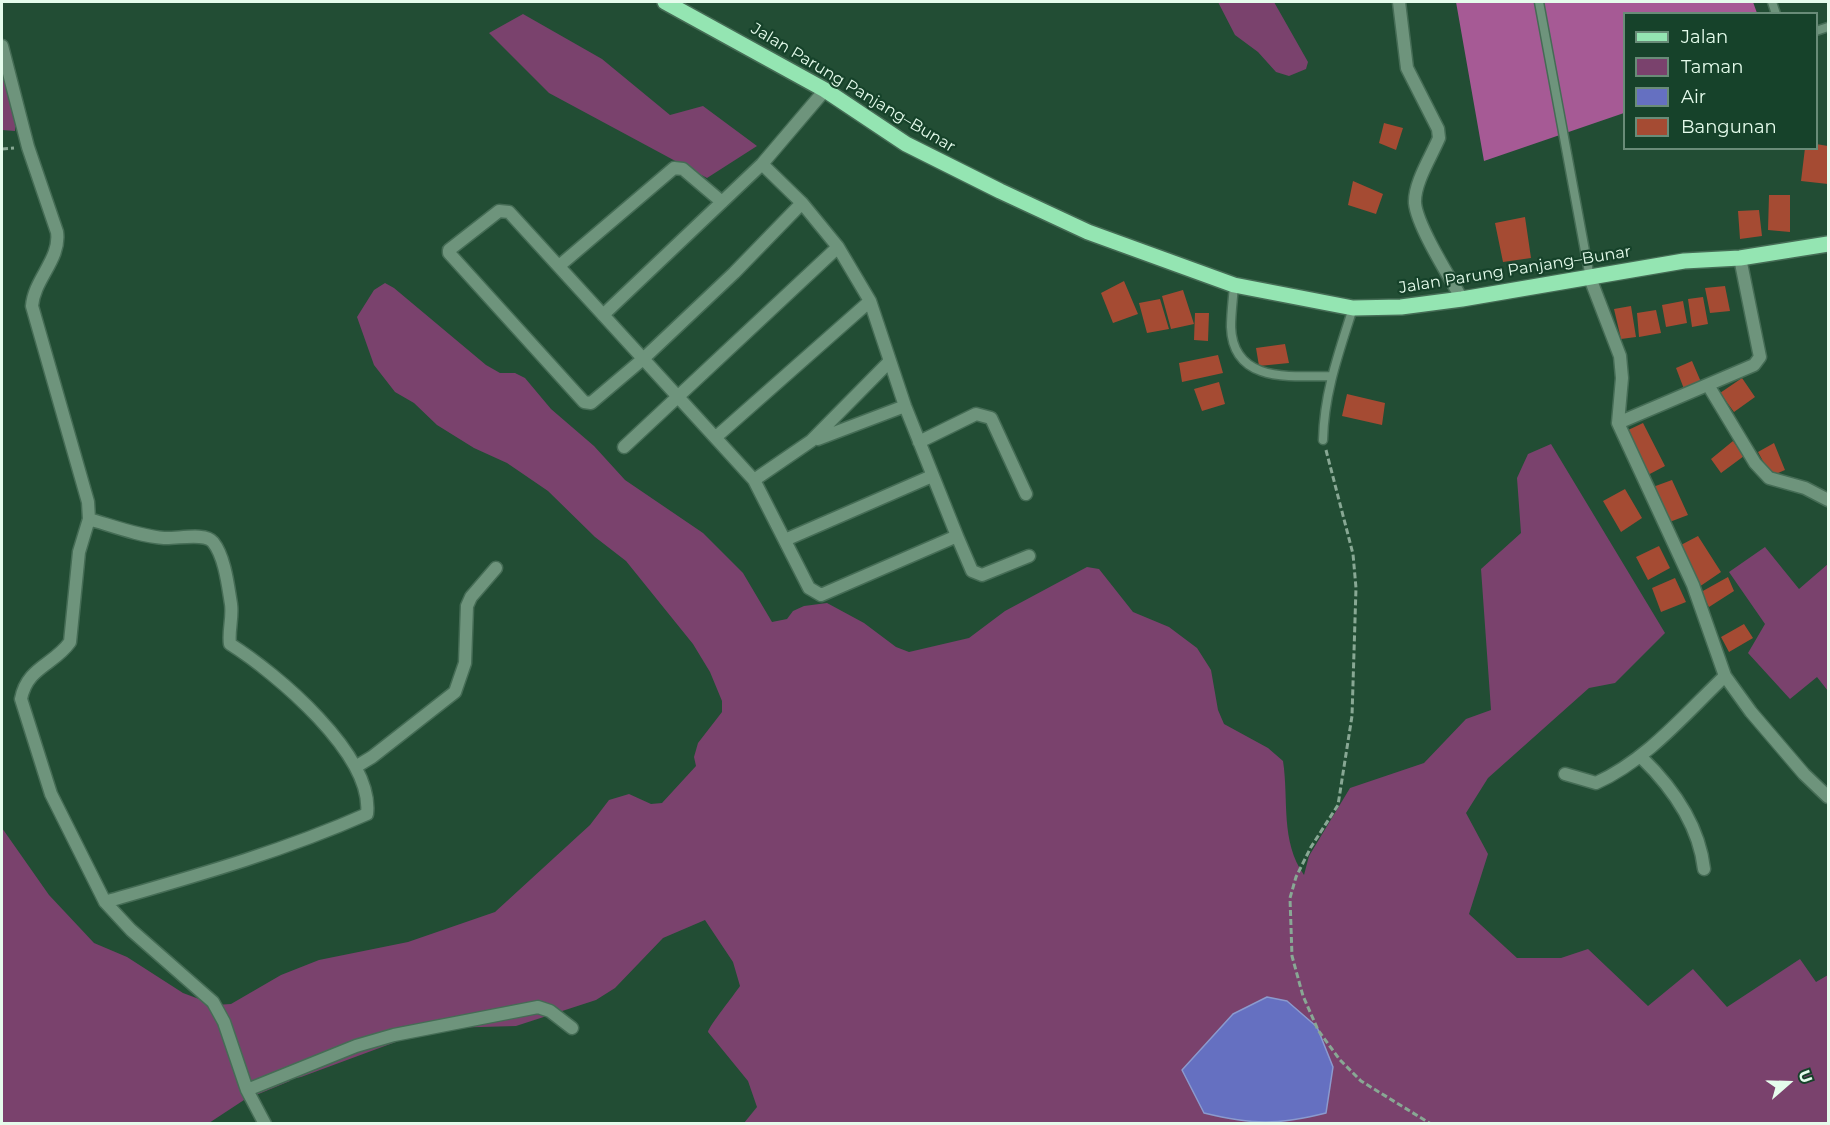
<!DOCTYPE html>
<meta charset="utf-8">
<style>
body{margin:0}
#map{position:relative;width:1830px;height:1125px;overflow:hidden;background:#224d34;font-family:Montserrat,sans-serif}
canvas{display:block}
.frame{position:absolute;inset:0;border:3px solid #e5fcec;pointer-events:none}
.legend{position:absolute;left:1623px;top:12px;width:195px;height:138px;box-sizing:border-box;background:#16422a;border:2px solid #698c78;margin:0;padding:8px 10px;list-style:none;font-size:18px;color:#e5fcec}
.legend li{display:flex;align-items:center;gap:12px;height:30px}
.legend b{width:30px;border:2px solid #698c78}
.north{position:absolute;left:1758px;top:1053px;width:60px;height:60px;-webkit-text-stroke:4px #16422a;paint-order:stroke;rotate:70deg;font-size:16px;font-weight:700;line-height:24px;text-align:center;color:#e5fcec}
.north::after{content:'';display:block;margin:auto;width:21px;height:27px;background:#e5fcec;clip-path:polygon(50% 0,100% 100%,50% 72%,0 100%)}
</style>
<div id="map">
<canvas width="1830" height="1125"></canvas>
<div class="frame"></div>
<ul class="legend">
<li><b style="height:8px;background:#94e5b2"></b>Jalan</li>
<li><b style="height:16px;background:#7a426d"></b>Taman</li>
<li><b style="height:16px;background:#6570c1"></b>Air</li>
<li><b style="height:16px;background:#a54b33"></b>Bangunan</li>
</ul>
<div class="north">U</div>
</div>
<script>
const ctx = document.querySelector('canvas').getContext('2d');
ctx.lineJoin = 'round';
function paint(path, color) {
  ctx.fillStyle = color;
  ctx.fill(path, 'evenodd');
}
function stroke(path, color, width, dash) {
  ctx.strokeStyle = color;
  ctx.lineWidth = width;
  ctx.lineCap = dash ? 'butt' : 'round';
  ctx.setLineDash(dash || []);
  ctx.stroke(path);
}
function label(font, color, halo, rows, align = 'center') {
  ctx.font = font + ' Montserrat,sans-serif';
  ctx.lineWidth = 4.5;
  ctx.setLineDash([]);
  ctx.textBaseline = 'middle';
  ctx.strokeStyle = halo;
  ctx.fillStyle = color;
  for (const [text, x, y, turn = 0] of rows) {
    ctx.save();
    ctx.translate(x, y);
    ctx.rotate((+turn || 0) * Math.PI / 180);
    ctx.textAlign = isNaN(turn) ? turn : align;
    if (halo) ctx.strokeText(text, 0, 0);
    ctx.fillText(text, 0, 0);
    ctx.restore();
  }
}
paint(new Path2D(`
 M 1218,2 L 1274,2 L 1308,62 L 1306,69 L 1289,76 L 1276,72 L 1258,52 L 1235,35 Z
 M 523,14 L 602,59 L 670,115 L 703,106 L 757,146 L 707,178 L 549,93 L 489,33 Z
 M 2,56 L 16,100 L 15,131 L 2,130 Z
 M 385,283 L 394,288 L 486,365 L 500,373 L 515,373 L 525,378 L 551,409 L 594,446 L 625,480 L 703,533 L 743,573 L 772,622 L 787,619 L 793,611 L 804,606 L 827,603 L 864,623 L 896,647 L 909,652 L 969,638 L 1005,611 L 1087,567 L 1099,569 L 1133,612 L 1169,627 L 1197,648 L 1211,670 L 1218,710 L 1224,724 L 1268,748 L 1283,761 C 1289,800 1280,841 1304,875 L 1309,856 L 1350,788 L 1424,763 L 1466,719 L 1491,710 L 1481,569 L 1521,533 L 1517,478 L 1528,454 L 1551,444 L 1665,633 L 1615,683 L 1589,688 L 1488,778 L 1466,813 L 1488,854 L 1469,914 L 1517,958 L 1561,958 L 1588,949 L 1648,1006 L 1693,969 L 1727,1007 L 1800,959 L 1816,982 L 1828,975 L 1828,1123 L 744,1123 L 757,1107 L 748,1081 L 708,1032 C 709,1026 734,995 740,986 L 733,962 L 705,920 L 663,938 L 615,988 L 596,1000 L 516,1026 L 446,1028 L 401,1040 L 301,1077 L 287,1080 L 290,1081 L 244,1100 L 209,1123 L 2,1123 L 2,828 L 49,895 L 94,943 L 127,957 L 183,993 L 215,1005 L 231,1004 L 281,975 L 319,960 L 408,942 L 495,912 L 590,825 L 609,800 L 629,794 L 651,804 L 662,803 L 696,766 L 694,757 L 698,743 L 722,712 L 722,701 L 710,672 L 693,644 L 626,561 L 595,537 L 548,491 L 507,463 L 474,448 L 437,425 L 414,403 L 395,392 L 374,365 L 357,317 L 374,290 Z
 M 1765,547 L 1799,589 L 1828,564 L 1828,691 L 1817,677 L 1790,699 L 1748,653 L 1765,624 L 1729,572 Z`), '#7a426d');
paint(new Path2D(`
 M 1456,2 L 1753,2 L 1757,13 L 1624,14 L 1624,113 L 1484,161 Z`), '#a65a95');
const water = new Path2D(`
 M 1267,997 L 1287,1001 L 1317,1027 L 1333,1067 L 1326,1113 C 1278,1125 1253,1125 1204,1113 L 1182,1070 L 1233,1014 Z`);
paint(water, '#6570c1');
stroke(water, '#8b9ace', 1.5);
paint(new Path2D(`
 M 1384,123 L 1403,128 L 1396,150 L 1379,143 Z
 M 1816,144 L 1828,146 L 1828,184 L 1801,181 L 1805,148 L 1816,148 Z
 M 1353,181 L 1383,194 L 1376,214 L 1348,205 Z
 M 1769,195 L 1790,195 L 1790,232 L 1768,230 Z
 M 1759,210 L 1762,236 L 1740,239 L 1738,211 Z
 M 1525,217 L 1531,258 L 1503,262 L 1495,223 Z
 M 1124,281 L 1138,314 L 1113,323 L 1101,293 Z
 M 1725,286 L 1730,311 L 1710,313 L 1705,288 Z
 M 1183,290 L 1194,324 L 1171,329 L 1162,296 Z
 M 1703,297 L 1708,324 L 1692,327 L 1688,299 Z
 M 1160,299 L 1169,329 L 1147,333 L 1139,303 Z
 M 1683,301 L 1687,323 L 1666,327 L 1662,305 Z
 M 1631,306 L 1636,337 L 1621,339 L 1614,309 Z
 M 1656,310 L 1661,333 L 1639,337 L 1637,313 Z
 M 1195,313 L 1209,313 L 1208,341 L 1194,340 Z
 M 1285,344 L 1289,363 L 1259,366 L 1256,348 Z
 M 1218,355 L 1223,373 L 1182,382 L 1179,363 Z
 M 1692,361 L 1701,382 L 1684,389 L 1676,368 Z
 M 1742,378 L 1755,397 L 1734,412 L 1720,393 Z
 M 1219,382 L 1225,404 L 1202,411 L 1194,389 Z
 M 1347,394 L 1385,403 L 1382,425 L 1342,416 Z
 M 1643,423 L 1665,466 L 1646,476 L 1624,432 Z
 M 1733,441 L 1744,456 L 1721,473 L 1711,459 Z
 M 1774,443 L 1785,470 L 1771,476 L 1758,452 Z
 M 1672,480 L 1688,515 L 1667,523 L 1650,488 Z
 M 1625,489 L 1642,518 L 1621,532 L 1603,501 Z
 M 1698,536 L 1721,572 L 1699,587 L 1679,546 Z
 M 1659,546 L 1670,568 L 1648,580 L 1636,557 Z
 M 1728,577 L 1734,591 L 1709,607 L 1701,592 Z
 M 1675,578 L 1686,602 L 1661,612 L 1652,588 Z
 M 1744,624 L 1753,638 L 1729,652 L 1721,637 Z`), '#a54b33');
const lane = new Path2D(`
 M 1539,2 L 1590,278
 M 1772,2 L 1776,14
 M 1816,31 L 1828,27
 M 1234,285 C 1233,299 1231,313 1231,327 C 1233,384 1292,376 1331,376
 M 1323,440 C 1324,393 1339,352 1353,308`);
const street = new Path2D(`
 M 1399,2 L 1407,68 L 1438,129 L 1439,138 C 1431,157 1414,183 1415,203 C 1417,226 1450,278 1462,299
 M 2,46 L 28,147 L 57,232 C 61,259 34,279 32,306 L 88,502 L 89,519 L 79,552 L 70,642 C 54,665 27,667 21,699 L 51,794 L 105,902 L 131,930 L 213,1002 L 224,1022 L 247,1090 L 265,1124
 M 762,164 L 802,203 L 838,247 L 870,301 L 905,406 L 957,536 L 821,595 L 809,588 L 754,480 L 509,212 L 499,211 L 449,250 L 449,253 L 584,402 L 591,403 L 643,359 L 734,273 L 802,203
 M 559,266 L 674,168 L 683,169 L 722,202
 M 1590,278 L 1620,356 L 1622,378 L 1618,423 L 1693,585 L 1725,676 L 1751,712 L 1804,774 L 1828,797
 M 603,315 L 762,164 L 825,90
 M 1708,385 L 1755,463 L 1769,478 L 1805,488 L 1828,500
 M 1618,423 L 1754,365 L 1760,357 L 1740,258
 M 716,437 L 870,301
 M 818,439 L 905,406
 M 919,442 L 976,414 L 991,418 L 1026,494
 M 624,447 L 838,247
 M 754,480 L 811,441 L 890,361
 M 89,519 C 113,526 139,536 164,538 C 177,539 205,532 213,542 C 225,557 228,586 231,604 C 233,618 228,631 230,644 C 276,673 374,755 367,814 C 281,852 195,876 105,902
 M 957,536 L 972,571 L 982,575 L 1029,556
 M 785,540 L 932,476
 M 1641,757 C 1673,788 1699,825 1704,869
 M 357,766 L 372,757 L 455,692 L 465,663 L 467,606 L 471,597 L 496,568
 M 1565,774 L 1596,783 C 1647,760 1685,714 1725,676
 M 247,1090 L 356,1046 L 394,1035 L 538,1007 L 550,1011 L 572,1028`);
const primary = new Path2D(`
 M 665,2 L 825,90 L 906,144 L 1000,191 L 1088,232 L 1234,285 L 1353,308 L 1401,307 L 1462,299 L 1684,261 L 1740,258 L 1828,244`);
stroke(lane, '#456c55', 11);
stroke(street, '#456c55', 15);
stroke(primary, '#456c55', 18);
stroke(new Path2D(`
 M 2,149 L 14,148
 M 1326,450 L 1353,554 L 1356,588 L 1352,716 L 1338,805 L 1311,847 L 1296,877 L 1290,898 L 1292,956 L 1303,996 L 1318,1030 L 1340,1060 L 1361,1081 L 1431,1124`), '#88a894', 3, [6, 3]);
stroke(lane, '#6e947c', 8);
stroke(street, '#6e947c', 12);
stroke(primary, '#94e5b2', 15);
label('16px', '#e5fcec', '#16422a', [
 ["Jalan Parung Panjang–Bunar",853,88,31],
 ["Jalan Parung Panjang–Bunar",1515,270,-9]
]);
</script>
